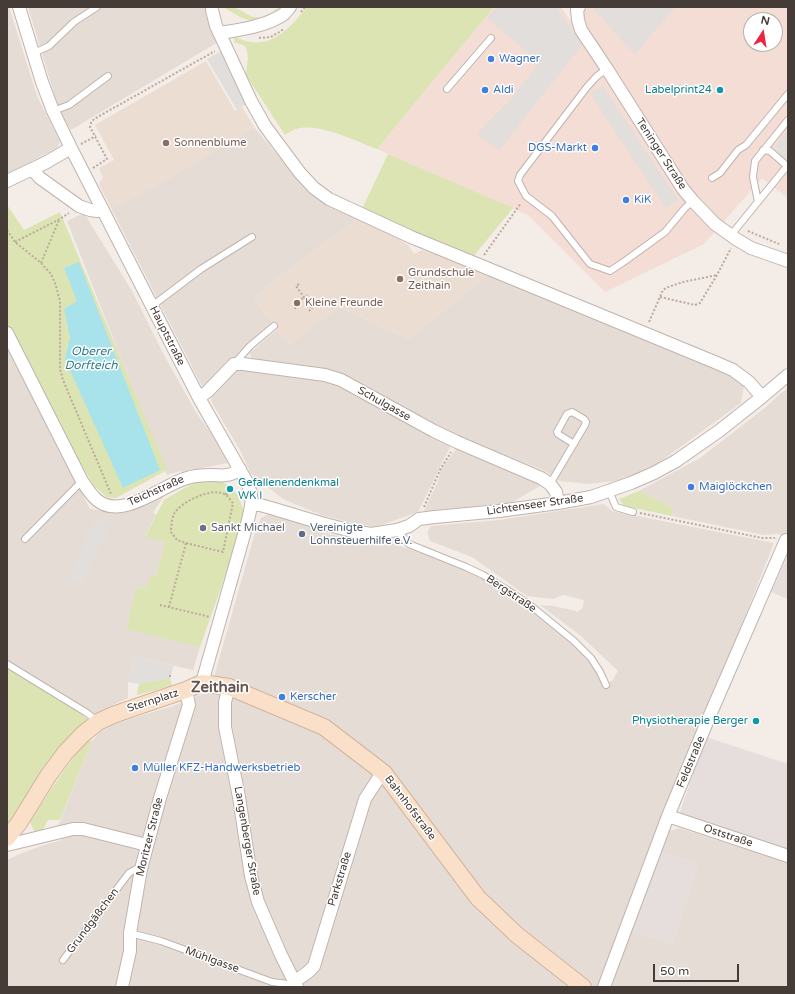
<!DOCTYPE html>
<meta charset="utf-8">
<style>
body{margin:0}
#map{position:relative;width:795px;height:994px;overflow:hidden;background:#f3ece7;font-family:"Varela Round",sans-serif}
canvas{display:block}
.frame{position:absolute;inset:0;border:8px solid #453b37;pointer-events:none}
.north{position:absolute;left:743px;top:12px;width:40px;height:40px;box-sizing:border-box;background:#fff;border:1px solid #b5b1af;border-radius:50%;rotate:12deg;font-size:11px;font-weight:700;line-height:16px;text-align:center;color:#453b37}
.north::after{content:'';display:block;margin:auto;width:14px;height:18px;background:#ec2541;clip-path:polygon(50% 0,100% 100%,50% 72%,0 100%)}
.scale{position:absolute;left:653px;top:964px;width:86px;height:18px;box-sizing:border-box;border:2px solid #453b37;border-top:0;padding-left:5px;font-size:12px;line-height:14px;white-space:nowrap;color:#453b37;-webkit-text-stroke:3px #fff;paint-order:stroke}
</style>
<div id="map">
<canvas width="795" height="994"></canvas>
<div class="frame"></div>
<div class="north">N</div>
<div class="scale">50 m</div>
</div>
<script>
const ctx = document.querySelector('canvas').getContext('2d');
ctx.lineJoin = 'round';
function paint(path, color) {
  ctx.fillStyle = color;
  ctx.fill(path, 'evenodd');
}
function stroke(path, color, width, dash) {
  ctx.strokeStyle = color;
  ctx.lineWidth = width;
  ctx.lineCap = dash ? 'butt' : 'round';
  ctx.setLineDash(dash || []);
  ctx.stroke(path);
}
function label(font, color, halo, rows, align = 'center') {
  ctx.font = font + ' "Varela Round",sans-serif';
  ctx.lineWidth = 3;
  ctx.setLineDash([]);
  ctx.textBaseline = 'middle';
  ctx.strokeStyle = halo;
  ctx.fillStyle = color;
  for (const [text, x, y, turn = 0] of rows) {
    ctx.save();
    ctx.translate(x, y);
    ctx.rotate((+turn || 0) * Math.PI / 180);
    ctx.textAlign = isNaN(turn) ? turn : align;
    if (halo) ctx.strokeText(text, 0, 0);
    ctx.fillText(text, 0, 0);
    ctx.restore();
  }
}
paint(new Path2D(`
 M 7,7 L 9,7 L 37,96 L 60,142 L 57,148 L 8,174 Z
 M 28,7 L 208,7 L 218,42 L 71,130 L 63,117 L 56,100 Z
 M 254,127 L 299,181 L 318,199 L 359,218 L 272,282 L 254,299 L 272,323 L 252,340 L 208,387 L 202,386 L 111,208 L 171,177 Z
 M 84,213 L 132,291 L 164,355 L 197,414 L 211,433 L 228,463 L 181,472 L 180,471 L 167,475 L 67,221 Z
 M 490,273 L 725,370 L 744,385 L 741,403 L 650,469 L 624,480 L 589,484 L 560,481 L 543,470 L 467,440 L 400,407 L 382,396 L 333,370 L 253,361 L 249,353 L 277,330 L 288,345 L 339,307 L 409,339 Z
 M 7,344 L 59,449 L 90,509 L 115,513 L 132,511 L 167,492 L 153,512 L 156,515 L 145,536 L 165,542 L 156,576 L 146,589 L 138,587 L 126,628 L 200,647 L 193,670 L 135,657 L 128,682 L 128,698 L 94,714 L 7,660 Z
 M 240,369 L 331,381 L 451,445 L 418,512 L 376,527 L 352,523 L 321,515 L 283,499 L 251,474 L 241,452 L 211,401 L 212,396 L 234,371 Z
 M 788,389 L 788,537 L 778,534 L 764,535 L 672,516 L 673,508 L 639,491 L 700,458 L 766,407 L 781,393 Z
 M 457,448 L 541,483 L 540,486 L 511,503 L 424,511 L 438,481 L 441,469 Z
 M 604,504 L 612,511 L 622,513 L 774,543 L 599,987 L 7,987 L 7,860 L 22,853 L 47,844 L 62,840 L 57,829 L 92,741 L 100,732 L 113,725 L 133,718 L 173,706 L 210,691 L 254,536 L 261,518 L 269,514 L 278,514 L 326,533 L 370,543 L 391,543 L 445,561 L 485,580 L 527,607 L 577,647 L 594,665 L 604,684 L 612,681 L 618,671 L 581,636 L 540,605 L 553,606 L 572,610 L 578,612 L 583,607 L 584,600 L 563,595 L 553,599 L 527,596 L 472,557 L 430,541 L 428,535 L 428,530 L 431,526 L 499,520 Z
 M 679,828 L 788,863 L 788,987 L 612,987 L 630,930 L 672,944 L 698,864 L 657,851 L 665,835 L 670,831 Z`), '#e6dcd6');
paint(new Path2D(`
 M 494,7 L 561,7 L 573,25 L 588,7 L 788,7 L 788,198 L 762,178 L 704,244 L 605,292 L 528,215 L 377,149 ZM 751,20 L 775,20 L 775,44 L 751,44 Z`), '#f3ddd4');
paint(new Path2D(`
 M 788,555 L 788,599 L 771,592 Z
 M 706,737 L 788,764 L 788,851 L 684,815 L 680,812 Z
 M 657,851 L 698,864 L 672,944 L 630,930 Z`), '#e5dedc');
paint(new Path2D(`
 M 206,61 L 235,111 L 242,107 L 254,127 L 171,177 L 111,208 L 99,184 L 103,177 L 99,168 L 114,160 L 95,125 Z
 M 359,218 L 372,226 L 389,232 L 408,245 L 414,254 L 422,250 L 490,273 L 409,339 L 339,307 L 288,345 L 254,299 L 272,282 Z`), '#ebddd2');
paint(new Path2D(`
 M 223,7 C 227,7 231,7 235,8 C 245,11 250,19 261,17 C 270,15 276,7 284,7 L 275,15 L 255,21 L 249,20 L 240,17 Z
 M 307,7 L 494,7 L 377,149 C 355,141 319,122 296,129 C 292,130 288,133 285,135 L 246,75 L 248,57 L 247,51 L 245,46 L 234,42 L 234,37 C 239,38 244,41 249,42 C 276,46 292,25 307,7 Z
 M 388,154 L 513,208 L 473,257 L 362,209 Z
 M 7,205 L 24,230 L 60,212 L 167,470 L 116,498 L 107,497 L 94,486 L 66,439 L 7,325 Z
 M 210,479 L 220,480 L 230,487 L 238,495 L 244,512 L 238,539 L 200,647 L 126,629 L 137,587 L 146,589 L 151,575 L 156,576 L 165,542 L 145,537 L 164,500 L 181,490 L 195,483 Z
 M 639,491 L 673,508 L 672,516 L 624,506 L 619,499 Z
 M 7,668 L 75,708 L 89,721 L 7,829 Z
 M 170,678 L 172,686 L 137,695 L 137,692 L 139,684 Z
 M 88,740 L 92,741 L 60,820 L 48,820 L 41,833 L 35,833 L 30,822 C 48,794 66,765 88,740 Z`), '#dce4b3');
paint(new Path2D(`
 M 497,7 L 556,7 L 582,45 L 499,150 L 477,134 L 511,99 L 528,78 L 539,62 L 487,18 Z
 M 596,7 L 675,7 L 635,54 L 627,46 L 594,9 Z
 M 226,48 L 251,101 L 237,110 L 207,59 Z
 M 603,86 L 678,200 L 666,208 L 590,93 Z
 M 788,130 L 788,181 L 776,145 Z
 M 94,520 L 110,526 L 83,584 L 69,578 Z
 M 135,657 L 174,666 L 170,678 L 139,684 L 128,682 Z`), '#e1dedc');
paint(new Path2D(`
 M 79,262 L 160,470 L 123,488 L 65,359 L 70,337 L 64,309 L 77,301 L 64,268 Z`), '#a8e3eb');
const lane = new Path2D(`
 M 34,53 L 49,46 L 74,22 L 97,7
 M 607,69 L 597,76 L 587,87 L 520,175 L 518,181 L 526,196 L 552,216 L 590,264 L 610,271 L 625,261 L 665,232 L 685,208 L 693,201
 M 447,89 L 491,38
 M 53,111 L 69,105 L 108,76
 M 712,178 L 720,173 L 738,150 L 746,145 L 788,94
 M 758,202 L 753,177 L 755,161 L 788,120
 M 731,235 L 787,166 L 770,151 L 763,150
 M 152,306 L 201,269 L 252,237
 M 235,363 L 250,346 L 274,326
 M 550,484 L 585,425 L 586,422 L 584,419 L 572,412 L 567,414 L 557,432 L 558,434 L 574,444
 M 609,491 L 616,507 L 633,512
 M 397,530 L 409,544 L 466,567 L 483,575 L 515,595 L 530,605 L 574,641 L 591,658 L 600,672 L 606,685
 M 25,539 L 82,481
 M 7,664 L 87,713 L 97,721
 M 130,933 L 161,941 L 272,982 L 288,984 L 294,981
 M 63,960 L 129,873 L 136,869 L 141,869`);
const street = new Path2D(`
 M 19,7 L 42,82 L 53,111 L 71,148 L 199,398 L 248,484 C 254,501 251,507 247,524 L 202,683
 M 579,7 L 577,10 L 578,20 L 581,30 L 607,69 L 683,189 L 693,201 L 715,224 L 736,239 L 751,248 L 788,261
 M 212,10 L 216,26 L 225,45 L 251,101 L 265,126 L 300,173 L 314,188 L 329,199 L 411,237 L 472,262 L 477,264 L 717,363 L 733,370 L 749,382 L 762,397
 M 219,33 C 240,30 267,26 284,14 C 286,12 288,9 290,7
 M 32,169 L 40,178 L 79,206 L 90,210 L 97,211 L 103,210
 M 7,181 L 45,163 L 71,148
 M 7,333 L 82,481 C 86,487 91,495 97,500 C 122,521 162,485 187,478 C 196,475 205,475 214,475 C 218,475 222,476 226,475 C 231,475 236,472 240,469
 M 199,398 L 208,391 L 234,364 L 243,364 L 325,375 L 341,380 L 434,431 L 457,442 L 541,478 L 550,484 L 556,492 L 558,503
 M 251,505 L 260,505 L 271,508 L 321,523 L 352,531 L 371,534 L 397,530 L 409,526 L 419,519 L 435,517 L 499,511 L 558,503 L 591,497 L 631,483 L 654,473 L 676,461 L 719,431 L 762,397 L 788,375
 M 229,687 L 225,702 L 225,727 L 239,797 L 251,876 L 258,902 L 281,955 L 297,987
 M 668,816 L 788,856
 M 7,845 L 73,829 L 83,829 L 147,845
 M 294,981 C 302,977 308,973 314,966 L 365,799 L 378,779 L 384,773
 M 122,987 L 130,951 L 130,933 L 141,869 L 160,798 L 189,705 L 186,690
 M 604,987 L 668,816 L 707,722 L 786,540`);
const secondary = new Path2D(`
 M 7,838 L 19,823 L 48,776 L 65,753 L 82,735 L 98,722 L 113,715 L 136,707 L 186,690 L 202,683 L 229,687 L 324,727 L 384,773 L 478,898 L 517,935 L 583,987`);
stroke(lane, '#c0b4ae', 8);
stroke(street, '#c0b4ae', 14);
stroke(secondary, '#d2b49d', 18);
stroke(new Path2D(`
 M 301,12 L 305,7
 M 259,38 L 271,37 L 284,29
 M 81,144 L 96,136
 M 93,168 L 107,159 L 90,127 L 91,123 L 94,119 L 215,51
 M 7,230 L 15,242 L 41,263 L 51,274 L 55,283 L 60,301 L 60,369 L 63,380 L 111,494
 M 748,231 L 779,244
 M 15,242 L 60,219 L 69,213
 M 484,255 L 521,203
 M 41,263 L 59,220
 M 299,284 L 296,286 L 304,297 L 307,295
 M 304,297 L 312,308 L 309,311
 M 660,297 L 695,305 L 700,303 L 717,275 L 731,248
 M 295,309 L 299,301 L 303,298
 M 649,322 L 663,290 L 668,287 L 683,282 L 717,275
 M 226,495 L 228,486
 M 424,507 L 440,470 L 451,452
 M 640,513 L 762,538 L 775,538
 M 160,605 L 210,617
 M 169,607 L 186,543 L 177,540 L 171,532 C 171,527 172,518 174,514 C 180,502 212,487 224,494 C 228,495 230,500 233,503 L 223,552 L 186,543
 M 169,676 L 171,676`), '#bea99d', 2, [2, 2]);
stroke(lane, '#fff', 6);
stroke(street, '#fff', 12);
stroke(secondary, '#fbe0c9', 16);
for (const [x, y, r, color] of [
 [491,59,4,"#3f7fe0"],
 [485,90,4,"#3f7fe0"],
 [720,90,4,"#0f9aa8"],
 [166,143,4,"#8d6e63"],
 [595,148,4,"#3f7fe0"],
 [626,200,4,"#3f7fe0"],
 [400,279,4,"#8d6e63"],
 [297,303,4,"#8d6e63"],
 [691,487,4,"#3f7fe0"],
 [230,489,4,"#0f9aa8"],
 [203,528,4,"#6b7280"],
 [302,534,4,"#5c6f8a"],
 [282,697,4,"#3f7fe0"],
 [756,721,4,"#0f9aa8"],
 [135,768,4,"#3f7fe0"]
]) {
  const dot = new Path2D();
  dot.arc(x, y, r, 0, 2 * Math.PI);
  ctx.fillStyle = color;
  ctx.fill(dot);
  stroke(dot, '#fff', 1.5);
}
label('11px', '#366cbe', '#fff', [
 ["Wagner",499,59],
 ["Aldi",493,90],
 ["DGS-Markt",587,148,"right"],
 ["KiK",634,200],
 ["Maiglöckchen",699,487],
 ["Kerscher",290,697],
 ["Müller KFZ-Handwerksbetrieb",143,768]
], 'left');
label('11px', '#0d838f', '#fff', [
 ["Labelprint24",712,90],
 ["Gefallenendenkmal",238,483,"left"],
 ["WK I",238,496,"left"],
 ["Physiotherapie Berger",748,721]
], 'right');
label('11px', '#785e54', '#fff', [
 ["Sonnenblume",174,143],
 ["Grundschule",408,273],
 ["Zeithain",408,286],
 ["Kleine Freunde",305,303]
], 'left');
label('11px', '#453b37', '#fff', [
 ["Teninger Straße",661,154,57],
 ["Hauptstraße",167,336,63],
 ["Schulgasse",384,404,29],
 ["Teichstraße",156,491,-24],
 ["Lichtenseer Straße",535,505,-8],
 ["Bergstraße",511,594,34],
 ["Sternplatz",153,701,-18],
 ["Feldstraße",691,762,-67],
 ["Bahnhofstraße",410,808,53],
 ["Oststraße",728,836,18],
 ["Moritzer Straße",150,837,-76],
 ["Langenberger Straße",247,841,80],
 ["Parkstraße",340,879,-73],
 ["Grundgäßchen",93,921,-53],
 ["Mühlgasse",212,960,20]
]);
label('11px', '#5b616d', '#fff', [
 ["Sankt Michael",211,528]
], 'left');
label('11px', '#4e5e75', '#fff', [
 ["Vereinigte",310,528],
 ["Lohnsteuerhilfe e.V.",310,541]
], 'left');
label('italic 12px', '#2f7f8b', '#fff', [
 ["Oberer",91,352],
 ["Dorfteich",91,366]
]);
label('bold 15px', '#67564f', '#fff', [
 ["Zeithain",220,688]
]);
</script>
